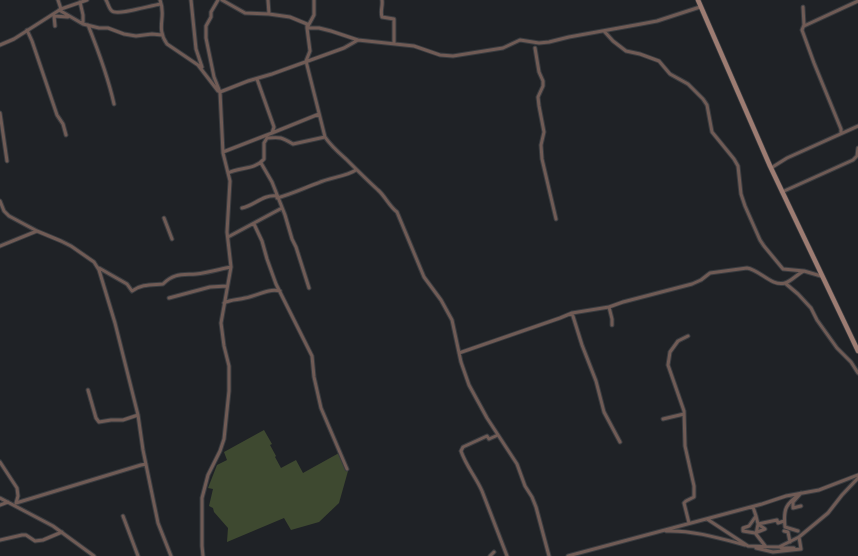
<!DOCTYPE html>
<style>
body{margin:0}
canvas{display:block;background:#1f2226}
</style>
<canvas width="858" height="556"></canvas>
<script>
const ctx = document.querySelector('canvas').getContext('2d');
ctx.lineJoin = 'round';
function paint(path, color) {
  ctx.fillStyle = color;
  ctx.fill(path, 'evenodd');
}
function stroke(path, color, width, dash) {
  ctx.strokeStyle = color;
  ctx.lineWidth = width;
  ctx.lineCap = dash ? 'butt' : 'round';
  ctx.setLineDash(dash || []);
  ctx.stroke(path);
}
paint(new Path2D(`
 M 264,430 L 272,444 L 270,445 L 276,456 L 275,457 L 281,468 L 296,460 L 303,473 L 339,453 L 348,471 L 339,503 L 319,522 L 291,530 L 284,518 L 227,542 L 228,528 L 214,512 L 213,508 L 209,506 L 213,489 L 208,488 L 217,465 L 227,460 L 224,452 Z`), '#3e4930');
const street = new Path2D(`
 M 58,0 L 61,9
 M 106,0 C 108,3 109,9 112,11 C 117,16 152,5 161,4
 M 160,0 C 167,17 155,27 167,44 L 198,65 L 218,91 L 220,92 L 248,81 L 272,74 L 344,48 L 358,40
 M 191,0 L 196,49 L 202,67
 M 222,0 L 245,13 L 269,14 L 290,17 L 307,24 L 307,28 L 319,28 L 331,31 L 358,40 L 414,46 L 440,55 L 453,56 L 503,48 L 520,40 L 539,43 L 549,42 L 569,37 L 641,24 L 657,21 L 700,7
 M 268,0 L 269,14
 M 382,0 C 383,6 380,11 382,17 L 394,19 L 394,44
 M 80,2 L 83,15 L 83,24
 M 803,7 L 804,25 L 802,30 L 814,63 L 841,129 L 841,133
 M 59,10 L 83,24 L 99,28 L 108,28 L 124,34 L 136,36 L 152,34 L 162,35
 M 54,16 L 68,17
 M 54,16 L 55,26
 M 88,25 C 98,50 108,77 114,104
 M 804,26 L 858,1
 M 27,30 L 32,41 L 57,115 L 63,124 L 66,135
 M 604,31 L 613,41 L 626,51 L 640,54 L 659,61 L 670,74 L 688,84 L 703,99 L 707,105 L 712,132 L 734,159 L 738,166 L 741,194 L 745,206 L 760,240 L 764,246 L 783,269 L 804,271
 M 0,45 L 14,39 L 61,9 L 87,0
 M 535,48 L 539,72 L 543,81 L 543,86 L 538,97 L 539,106 L 544,132 L 541,145 L 542,159 L 556,219
 M 0,113 L 7,161
 M 272,133 L 319,114
 M 325,137 C 331,146 338,152 346,159 C 357,170 367,180 378,190 C 385,196 389,206 397,212 L 424,277 L 441,300 L 452,320 L 461,362 L 469,385 L 487,418 L 517,464 L 525,486 L 532,497 L 536,507 L 549,556
 M 223,152 L 272,133 L 274,127 L 257,79
 M 261,163 L 272,182 L 285,215 L 292,239 L 296,247 L 309,288
 M 771,168 L 787,158 L 858,126
 M 228,173 C 239,167 255,170 264,159 L 264,143 L 267,138 C 281,137 281,137 293,144 L 325,137 L 306,61 L 310,51 L 307,28 L 314,15 L 314,0
 M 782,192 L 853,160 L 857,156 L 858,148
 M 277,198 C 292,194 304,188 318,183 C 331,177 345,177 356,170
 M 0,201 L 4,211 L 9,216 L 37,231 L 61,241 L 71,246 L 94,262 L 99,270 L 115,323 L 138,415 L 143,450 L 158,523 L 171,556
 M 242,208 C 254,206 263,194 277,196
 M 164,218 L 172,239
 M 254,224 L 262,241 L 267,259 L 276,284 L 312,356 L 314,377 L 321,408 L 347,469
 M 228,237 L 282,208
 M 0,246 L 37,231
 M 99,268 L 127,284 L 132,291 C 141,284 152,285 163,284 C 174,273 182,275 196,274 C 208,273 220,269 231,267
 M 785,283 L 798,294 L 811,308 L 817,320 L 837,348 L 851,362 L 858,373
 M 169,298 L 210,287 L 227,286
 M 224,303 C 231,299 238,300 245,298 C 257,296 268,288 280,291
 M 609,307 L 623,302 L 692,284 L 701,280 L 710,273 L 747,268 C 760,270 772,287 785,283 C 792,281 797,274 804,271 L 821,276
 M 572,313 L 582,345 L 596,381 L 604,412 L 620,442
 M 688,336 L 678,341 L 670,352 L 668,365 L 684,411 L 685,446 L 694,486 L 694,497 L 686,501 L 684,503 L 689,523
 M 459,353 L 560,318 L 572,313 L 609,307 L 612,319 L 612,325
 M 88,390 L 96,418 L 99,422 L 111,420 L 123,420 L 138,415
 M 663,419 L 684,414
 M 498,435 L 489,439 L 487,436 L 463,447 L 461,451 C 466,466 476,477 482,491 L 507,556
 M 0,462 L 17,488 L 18,496 L 16,503
 M 0,498 L 53,526 L 94,556
 M 16,503 L 141,465 L 146,464
 M 0,505 L 8,502
 M 753,507 L 756,516 L 749,526 L 743,528 L 743,531 L 755,533 L 765,529 L 758,524 L 756,516
 M 123,516 L 138,556
 M 707,519 L 748,546 L 779,547 L 799,537 L 828,513 L 842,495 L 858,478
 M 666,531 C 692,530 719,538 745,545
 M 784,531 L 788,532 L 790,542
 M 798,531 L 785,527 C 783,508 786,504 801,493 L 793,502 L 793,508 L 801,506
 M 799,537 L 801,549
 M 0,540 L 22,535 L 26,535 L 35,541 L 43,540 L 62,532
 M 766,547 L 756,534 L 758,524 L 777,520 L 778,523 L 784,521
 M 756,548 L 773,552 L 801,549
 M 781,548 L 794,548
 M 203,556 L 202,546 L 202,498 L 208,475 L 220,451 L 224,439 L 229,391 L 229,366 L 224,346 L 221,323 L 231,267 L 227,232 L 230,181 L 223,153 L 220,92 L 214,77 L 206,38 L 206,26 L 211,17 L 211,12 L 218,0
 M 490,556 L 494,552
 M 568,556 L 762,504 L 786,496 L 819,490 L 858,475`);
const secondary = new Path2D(`
 M 698,0 L 770,166 L 858,351`);
stroke(street, '#393c40', 5);
stroke(secondary, '#393c40', 6);
stroke(street, '#705b55', 3);
stroke(secondary, '#9d7c72', 4.5);
</script>
